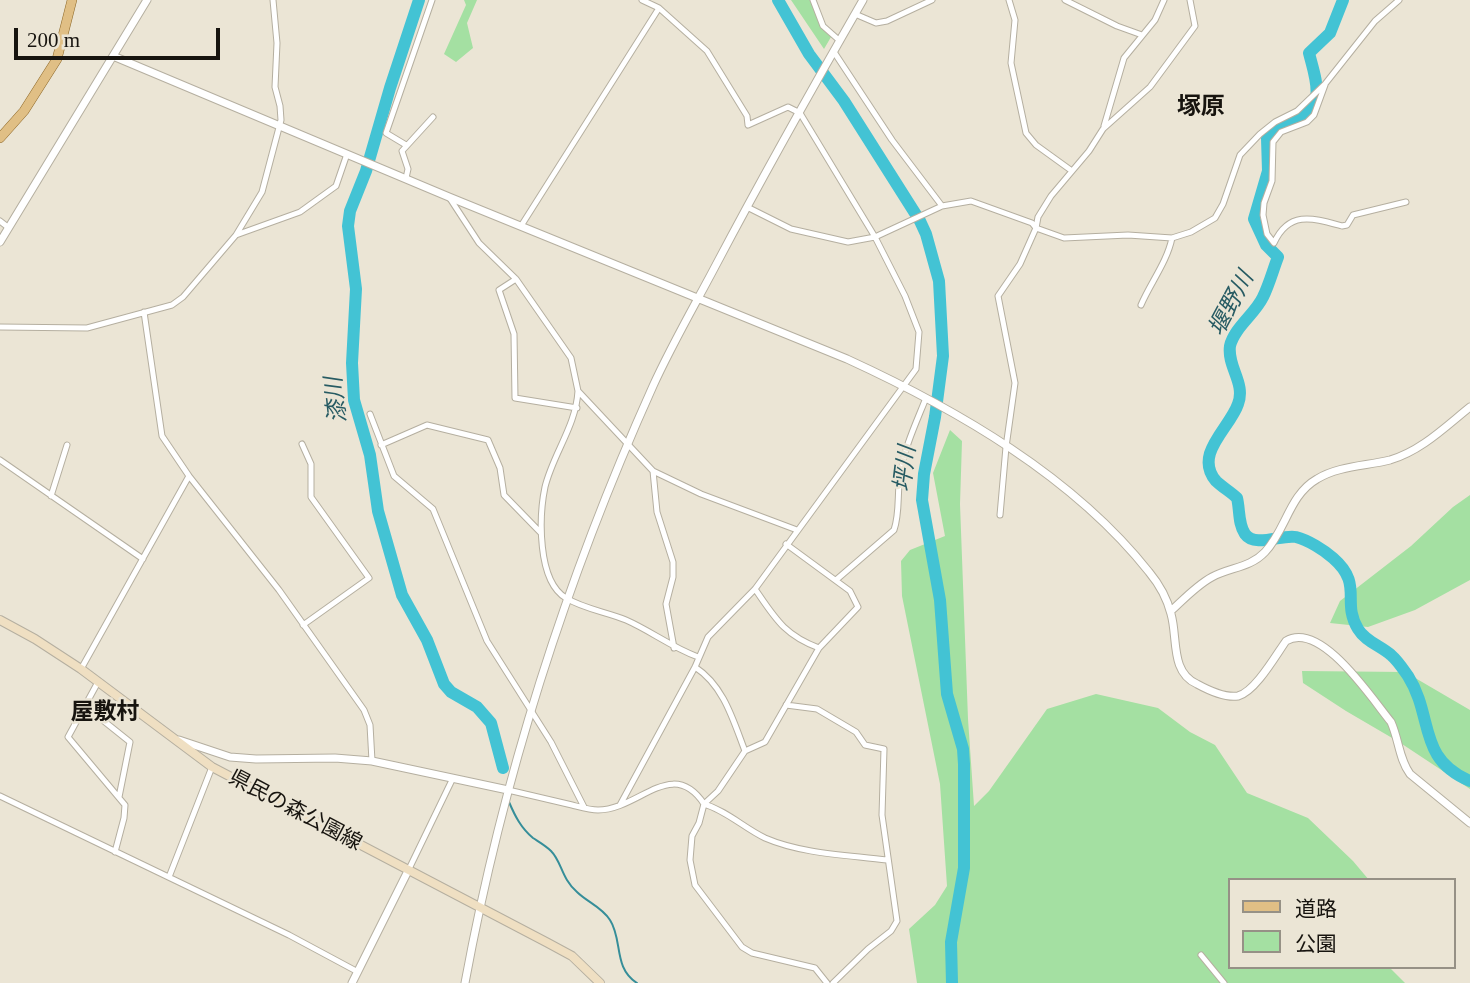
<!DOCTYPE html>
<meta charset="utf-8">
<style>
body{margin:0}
#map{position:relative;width:1470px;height:983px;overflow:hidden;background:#ebe5d5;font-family:"Times New Roman","Noto Sans JP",serif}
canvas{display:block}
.legend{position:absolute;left:1228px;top:878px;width:228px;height:91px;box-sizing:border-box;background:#ebe5d5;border:2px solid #969186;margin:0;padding:9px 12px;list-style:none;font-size:21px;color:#17140f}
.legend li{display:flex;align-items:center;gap:14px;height:35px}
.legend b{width:35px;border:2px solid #969186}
.scale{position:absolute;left:14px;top:28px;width:206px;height:32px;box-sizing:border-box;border:4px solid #17140f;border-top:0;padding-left:9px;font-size:21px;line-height:24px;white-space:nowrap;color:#17140f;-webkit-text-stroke:5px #ebe5d5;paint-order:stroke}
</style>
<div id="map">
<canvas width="1470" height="983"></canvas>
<ul class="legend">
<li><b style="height:9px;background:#e0bf85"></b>道路</li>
<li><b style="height:19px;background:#a4e0a2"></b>公園</li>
</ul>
<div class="scale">200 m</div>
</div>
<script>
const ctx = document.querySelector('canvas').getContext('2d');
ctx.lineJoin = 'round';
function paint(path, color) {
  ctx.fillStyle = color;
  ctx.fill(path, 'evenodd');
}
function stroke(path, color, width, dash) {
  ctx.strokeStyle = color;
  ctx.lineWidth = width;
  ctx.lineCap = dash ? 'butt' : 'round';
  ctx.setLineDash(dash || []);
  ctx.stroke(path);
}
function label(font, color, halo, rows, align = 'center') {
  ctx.font = font + ' "Times New Roman","Noto Sans JP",serif';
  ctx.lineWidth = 5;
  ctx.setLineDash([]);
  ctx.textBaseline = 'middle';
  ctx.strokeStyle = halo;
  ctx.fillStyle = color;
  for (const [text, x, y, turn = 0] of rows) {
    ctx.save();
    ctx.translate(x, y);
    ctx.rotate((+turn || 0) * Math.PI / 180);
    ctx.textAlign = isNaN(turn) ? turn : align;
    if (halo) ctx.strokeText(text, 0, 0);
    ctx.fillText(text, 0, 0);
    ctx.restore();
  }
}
paint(new Path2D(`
 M 464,0 L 477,0 L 467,23 L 473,48 L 456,62 L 444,54 L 466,5 Z
 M 791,0 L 811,0 L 823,29 L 831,37 L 824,49 Z
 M 950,430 L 962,441 L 960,504 L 968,719 L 974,806 L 989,791 L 1047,709 L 1096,694 L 1158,708 L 1190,732 L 1215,745 L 1247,793 L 1308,818 L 1353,861 L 1369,880 L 1230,880 L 1230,967 L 1389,967 L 1405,983 L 917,983 L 909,929 L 935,905 L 947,886 L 940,784 L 902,596 L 901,561 L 910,550 L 945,536 L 933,473 Z
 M 1470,495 L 1470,580 L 1415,610 L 1368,627 L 1330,623 L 1340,601 L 1411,546 L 1453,507 Z
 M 1302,671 L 1405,672 L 1470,710 L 1470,789 L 1399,742 L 1346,711 L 1303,683 Z`), '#a4e0a2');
stroke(new Path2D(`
 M 509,802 C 515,816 521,828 533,838 C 539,842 546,846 551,851 C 562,862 561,878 577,892 C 587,902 602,907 610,920 C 623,940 613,968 637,983`), '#368e99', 2);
stroke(new Path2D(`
 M 419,0 L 390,88 L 366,171 L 350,211 L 348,226 L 356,289 L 352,363 L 354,400 L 370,455 L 378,511 L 402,595 L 427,640 L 444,684 L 451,692 L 477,707 L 491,723 L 503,768
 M 778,0 L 809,54 L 844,101 L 920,221 L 926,234 L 939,281 L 943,356 L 935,417 L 924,474 L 922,500 L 940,600 L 947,694 L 963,749 L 964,764 L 964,868 L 951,942 L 952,983
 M 1343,0 L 1330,33 L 1309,53 C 1316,81 1327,105 1295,120 C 1284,125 1275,129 1267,138 L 1268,171 L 1254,219 L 1266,245 L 1278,257 C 1273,270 1269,285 1263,297 C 1255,314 1234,328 1230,346 C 1227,367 1246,383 1238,404 C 1230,428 1193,454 1216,481 C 1222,487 1231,492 1237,498 C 1240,510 1238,524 1245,534 C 1255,548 1282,534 1296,537 C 1308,540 1324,550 1333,558 C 1364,585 1341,601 1358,629 C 1365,641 1381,646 1391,655 C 1398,661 1403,669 1408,676 C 1434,717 1417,759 1470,781`), '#43c3d4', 12);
const minor = new Path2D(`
 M 813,0 L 823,26 L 840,41
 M 1009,0 L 1015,20 L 1011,63 L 1026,133 L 1036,145 L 1072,171
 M 1065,0 L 1117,26 L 1142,35
 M 855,14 L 876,23 L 887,21 L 932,0
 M 834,52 L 892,140 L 942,206
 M 1325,85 L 1314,115 L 1307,122 L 1281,132 L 1273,142 L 1272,181 L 1264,203 L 1263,215 L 1267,234 L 1274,243 C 1289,210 1313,218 1342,226 L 1347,225 L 1353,215 L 1406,202
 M 1104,126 L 1124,58 L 1155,20 L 1164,0
 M 406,145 L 386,133 L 432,0
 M 406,178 L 408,169 L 402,151 L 433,117
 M 449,197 L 479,243 L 516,279 L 571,358 L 578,391 L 653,471 L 701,494 L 797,530
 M 747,207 L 791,229 L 848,242 L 875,237 L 942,206 L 971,201 L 1032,223 L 1036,228 L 1064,238 L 1128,235 L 1172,238 L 1191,232 L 1215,218 L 1223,204 L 1240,155 L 1260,134 L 1275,122 L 1297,111 L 1325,84 L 1375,21 L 1399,0
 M 0,221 L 9,228
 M 521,226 L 659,8
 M 236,235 L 262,192 L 281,120 L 280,106 L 275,87 L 277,43 L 273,0
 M 516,279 L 499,290 L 514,334 L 515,398 L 577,408
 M 1141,305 C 1151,282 1167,262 1172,238
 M 144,312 L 162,436 L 189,476 L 279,590 L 364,710 L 370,725 L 372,761
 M 0,327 L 87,328 L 172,305 L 183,297 L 236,235 L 300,212 L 336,186 L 347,154
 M 578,391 C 576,426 553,454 545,487 C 539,516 537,581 566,598 C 584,609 607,612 626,620 C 651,631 671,647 698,657
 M 370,414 L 394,476 L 433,509 L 487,641 L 551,742 L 584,807
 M 302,444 L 311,464 L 311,497 L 369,578 L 303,625
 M 381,445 L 427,425 L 488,440 L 500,468 L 504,495 L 541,533
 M 0,460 L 143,559
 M 653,471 L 657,512 L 673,562 L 673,577 L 666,604 L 674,648
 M 51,496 L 67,445
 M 1000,515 L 1006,447 L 1015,383 L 998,296 L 1020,264 L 1036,228 L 1038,217 L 1051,196 L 1089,151 L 1103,129 L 1150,87 L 1195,26 L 1190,0
 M 786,544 L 850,591 L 858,607 L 819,648 L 765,742 L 745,751 L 718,791 L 704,804 C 727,811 744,828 765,838 C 802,854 848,855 887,860
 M 836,580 L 894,530 C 900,513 897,494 900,476 C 904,448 916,423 926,398
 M 755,589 C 775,618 784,635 819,648
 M 695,667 C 724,686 733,720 745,751
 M 81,669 L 189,476
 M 98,682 L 68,737 L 125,805 L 124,818 L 115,852
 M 786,705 L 817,709 L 856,732 L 865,745 L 884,749 L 882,815 L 897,921 L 891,931 L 868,949 L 833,983
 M 85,706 L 130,742 L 119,797
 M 508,790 C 529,795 550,800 572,805 C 580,807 590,810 598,810 C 639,810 672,756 704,804 L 699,823 L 692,836 L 690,860 L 695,885 L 742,947 L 752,953 L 815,968 L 827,983
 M 0,796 L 289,935 L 358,972
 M 620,805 L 695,667 L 708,637 L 755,589 L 916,369 L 919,332 L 905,296 L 875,237 L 800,113 L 788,107 L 748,125 L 747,116 L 707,51 L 659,8 L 642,0
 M 408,871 L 453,778
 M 169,877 L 212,767
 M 1201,955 L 1224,983`);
const tertiary = new Path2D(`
 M 113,56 L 449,197 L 847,359 C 956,409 1073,476 1149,572 C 1159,584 1167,598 1171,614 C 1178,638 1170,672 1197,684 C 1208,690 1226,698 1238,696 C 1255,692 1276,655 1286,641 C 1321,620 1372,699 1391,722 C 1399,740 1399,759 1410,774 L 1470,823
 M 0,242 L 147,0
 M 1171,611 C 1184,599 1197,585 1212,577 C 1230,567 1250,568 1265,552 C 1286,530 1289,495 1317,479 C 1338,466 1366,466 1390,460 C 1421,451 1445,427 1470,407
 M 179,740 L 230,757 L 256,759 L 335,758 L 372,761 L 508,790
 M 352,983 L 408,871
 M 465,983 C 503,777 567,577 653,386 C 672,344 696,303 717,263 C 764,174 813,87 863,0`);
const secondary = new Path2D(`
 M 0,620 L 35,639 L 81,669 L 212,767 L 548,943 L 572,956 L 600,983`);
const primary = new Path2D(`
 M 0,138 L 24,111 L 57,59 L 72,0`);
stroke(minor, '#b5afa0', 7);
stroke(tertiary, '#b5afa0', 9);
stroke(secondary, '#b5afa0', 10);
stroke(primary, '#8c6727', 10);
stroke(minor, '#fff', 5);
stroke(tertiary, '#fff', 7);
stroke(secondary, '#efdfc2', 8);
stroke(primary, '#e0bf85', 9);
label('21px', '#17140f', '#ebe5d5', [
 ["県民の森公園線",295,811,28]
]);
label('italic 23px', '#275b63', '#ebe5d5', [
 ["堰野川",1232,304,-62],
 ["漆川",337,400,-96],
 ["坪川",906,469,-83]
]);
label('bold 23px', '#17140f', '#ebe5d5', [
 ["屋敷村",105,713]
]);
label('bold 24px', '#17140f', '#ebe5d5', [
 ["塚原",1201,108]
]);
</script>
